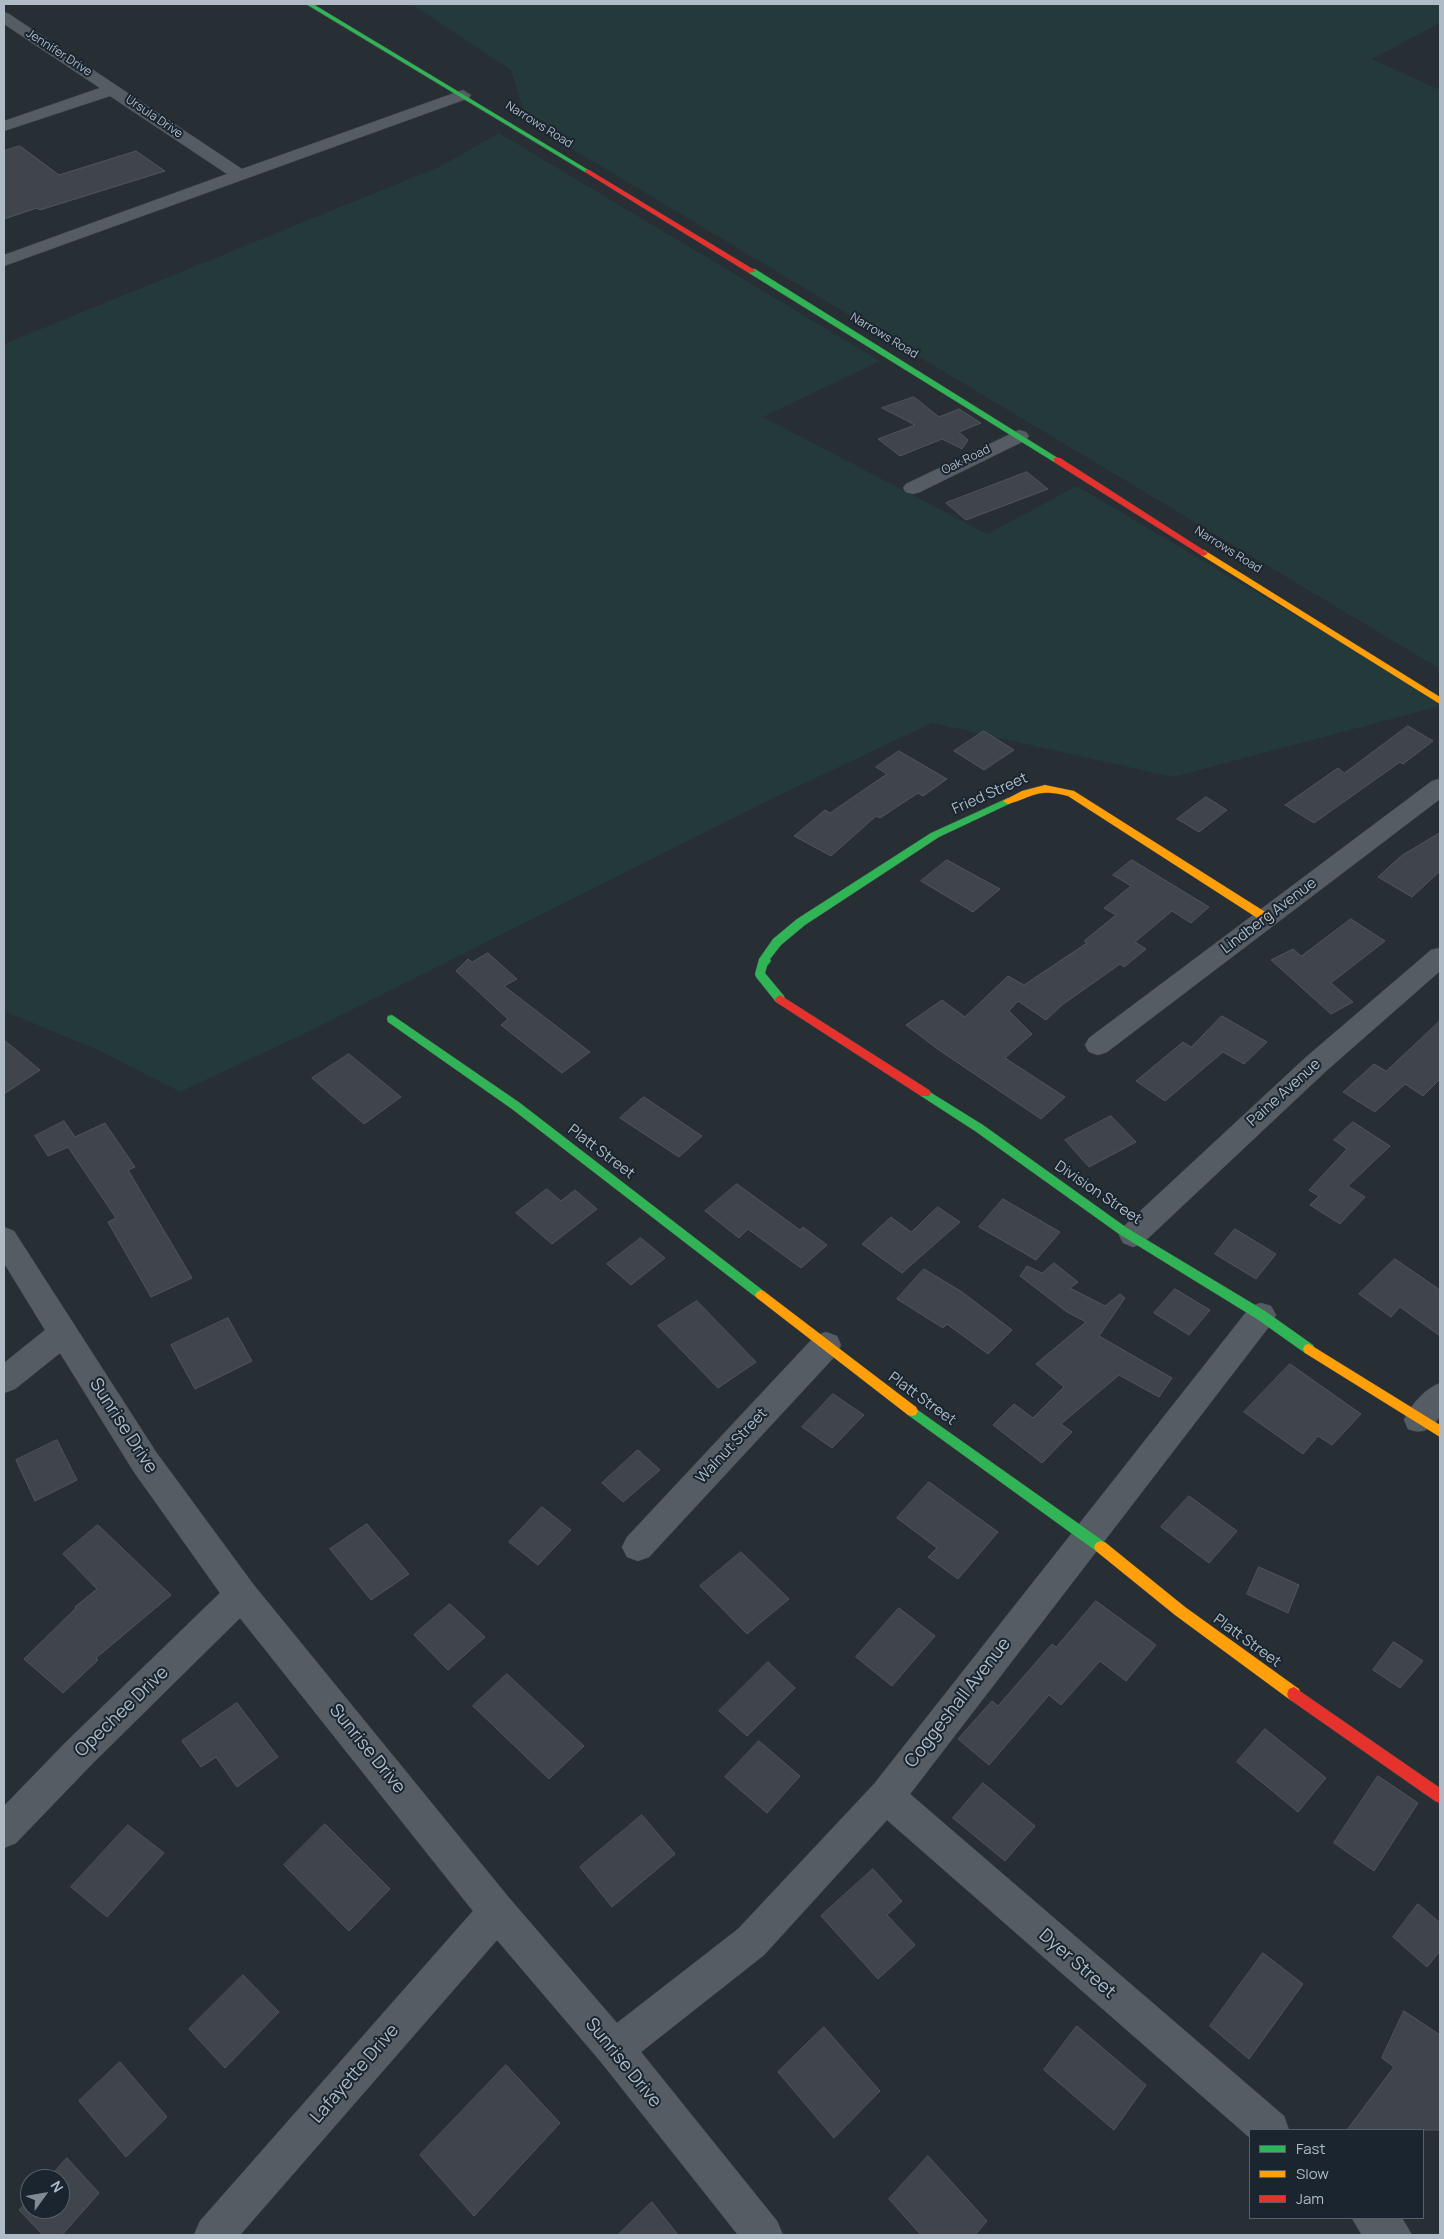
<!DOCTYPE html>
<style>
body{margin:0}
#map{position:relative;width:1444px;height:2239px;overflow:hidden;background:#272e34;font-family:Manrope,sans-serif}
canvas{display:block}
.frame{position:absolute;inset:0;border:5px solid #afbbc7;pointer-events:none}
.legend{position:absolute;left:1249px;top:2129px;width:175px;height:90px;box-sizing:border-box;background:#1a252f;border:1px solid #56616c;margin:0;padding:6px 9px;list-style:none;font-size:15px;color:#afbbc7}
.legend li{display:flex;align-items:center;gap:10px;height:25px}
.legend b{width:25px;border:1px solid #56616c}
.north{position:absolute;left:20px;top:2169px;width:50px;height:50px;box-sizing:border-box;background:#1a252f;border:1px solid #56616c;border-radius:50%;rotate:58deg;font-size:14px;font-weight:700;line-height:20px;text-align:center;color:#afbbc7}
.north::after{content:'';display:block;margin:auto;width:18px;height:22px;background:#7f8a94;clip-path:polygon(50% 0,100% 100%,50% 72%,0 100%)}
</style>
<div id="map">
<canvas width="1444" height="2239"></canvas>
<div class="frame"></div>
<ul class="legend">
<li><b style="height:6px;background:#30b455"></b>Fast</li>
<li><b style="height:6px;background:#ff9f0a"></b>Slow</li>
<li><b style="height:6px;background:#e5322d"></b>Jam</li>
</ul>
<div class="north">N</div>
</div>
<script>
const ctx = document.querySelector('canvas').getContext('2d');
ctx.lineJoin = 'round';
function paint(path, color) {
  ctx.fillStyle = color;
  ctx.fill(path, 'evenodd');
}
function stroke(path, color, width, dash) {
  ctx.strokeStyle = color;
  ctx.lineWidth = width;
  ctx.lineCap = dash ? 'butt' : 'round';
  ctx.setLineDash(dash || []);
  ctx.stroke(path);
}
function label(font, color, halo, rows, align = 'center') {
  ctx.font = font + ' Manrope,sans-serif';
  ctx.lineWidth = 4;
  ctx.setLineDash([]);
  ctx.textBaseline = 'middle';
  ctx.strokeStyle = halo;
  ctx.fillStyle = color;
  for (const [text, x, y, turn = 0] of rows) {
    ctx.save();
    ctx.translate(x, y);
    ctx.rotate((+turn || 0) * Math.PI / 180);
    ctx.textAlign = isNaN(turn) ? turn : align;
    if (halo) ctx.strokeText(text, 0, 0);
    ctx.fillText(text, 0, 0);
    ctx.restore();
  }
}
paint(new Path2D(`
 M 411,4 L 1440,4 L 1440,23 L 1372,59 L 1440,90 L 1440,669 L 527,122 L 511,70 Z
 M 499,133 L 880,361 L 763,417 L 987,534 L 1077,486 L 1440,701 L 1440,706 L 1173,777 L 932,723 L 763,803 L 308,1032 L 180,1092 L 100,1051 L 4,1011 L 4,344 L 441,166 Z`), '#24393a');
const building = new Path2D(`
 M 20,146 L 59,175 L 136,151 L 165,171 L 40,210 L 37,208 L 4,219 L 4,151 Z
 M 914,397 L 939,417 L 959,409 L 981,423 L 959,432 L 968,440 L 962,449 L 942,439 L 900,456 L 878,439 L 915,425 L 882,408 Z
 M 1027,472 L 1048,489 L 966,520 L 946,503 Z
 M 1408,726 L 1433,741 L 1403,764 L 1400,762 L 1314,823 L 1285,805 L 1338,768 L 1344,773 Z
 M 984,731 L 1014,750 L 984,770 L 954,751 Z
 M 899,751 L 947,779 L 923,796 L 918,793 L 880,818 L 876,816 L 831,856 L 794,836 L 825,810 L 830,813 L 887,774 L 876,767 Z
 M 1206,797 L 1227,810 L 1199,832 L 1177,819 Z
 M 1440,833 L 1440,871 L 1412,897 L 1378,877 L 1401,856 Z
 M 947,860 L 1000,889 L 973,912 L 921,881 Z
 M 1132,860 L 1209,907 L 1191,923 L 1172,911 L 1135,942 L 1146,949 L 1124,967 L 1120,964 L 1062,1005 L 1046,1020 L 1018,1001 L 1009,1011 L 1032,1034 L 1005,1058 L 1065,1097 L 1041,1119 L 939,1050 L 906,1025 L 942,1000 L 965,1017 L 1008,976 L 1024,985 L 1087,943 L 1084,941 L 1116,915 L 1104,908 L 1131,886 L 1113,875 Z
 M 1351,919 L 1385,941 L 1331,983 L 1353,1002 L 1331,1014 L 1271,960 L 1293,949 L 1301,956 Z
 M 488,953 L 517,979 L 504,986 L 590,1052 L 562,1073 L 501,1025 L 508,1019 L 456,971 L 468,959 L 472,962 Z
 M 1222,1016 L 1267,1042 L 1244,1064 L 1223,1052 L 1165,1101 L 1136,1081 L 1183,1042 L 1191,1047 Z
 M 1440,1021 L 1440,1079 L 1423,1096 L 1405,1084 L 1375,1112 L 1343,1092 L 1374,1064 L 1386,1071 Z
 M 4,1040 L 40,1070 L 4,1094 Z
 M 349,1054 L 401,1097 L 364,1124 L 312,1078 Z
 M 644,1097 L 702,1136 L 679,1157 L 620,1118 Z
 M 1111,1116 L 1136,1142 L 1089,1167 L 1065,1140 Z
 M 64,1121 L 75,1137 L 105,1123 L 135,1167 L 128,1170 L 192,1278 L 151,1297 L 108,1222 L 116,1218 L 68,1147 L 48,1156 L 35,1136 Z
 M 1353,1122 L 1390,1146 L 1348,1186 L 1365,1197 L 1340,1224 L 1310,1205 L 1319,1196 L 1309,1190 L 1347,1149 L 1334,1140 Z
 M 737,1184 L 800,1230 L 803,1227 L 827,1245 L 801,1268 L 748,1229 L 739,1238 L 705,1211 Z
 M 547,1189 L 561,1201 L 575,1190 L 597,1209 L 552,1244 L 516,1213 Z
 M 1003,1199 L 1060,1232 L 1036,1260 L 979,1227 Z
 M 938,1207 L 960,1222 L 902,1273 L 862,1244 L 891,1217 L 911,1232 Z
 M 1235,1229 L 1276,1254 L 1256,1279 L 1215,1254 Z
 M 641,1238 L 665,1258 L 631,1285 L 607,1264 Z
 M 1395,1259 L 1440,1290 L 1440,1336 L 1400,1307 L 1391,1317 L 1359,1294 Z
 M 1054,1263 L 1078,1282 L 1070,1288 L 1105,1306 L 1120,1294 L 1125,1298 L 1099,1336 L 1172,1378 L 1159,1397 L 1119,1375 L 1061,1424 L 1072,1432 L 1042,1463 L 993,1425 L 1014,1404 L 1033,1418 L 1064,1387 L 1036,1364 L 1086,1322 L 1067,1312 L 1020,1276 L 1027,1266 L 1042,1273 Z
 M 924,1269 L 962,1292 L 1012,1330 L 988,1354 L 947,1324 L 943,1328 L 897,1299 Z
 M 1175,1289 L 1210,1310 L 1189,1335 L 1154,1313 Z
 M 697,1301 L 756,1362 L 718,1388 L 658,1326 Z
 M 228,1318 L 252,1361 L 195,1389 L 171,1345 Z
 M 1290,1364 L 1361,1414 L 1332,1445 L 1318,1436 L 1303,1454 L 1244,1412 Z
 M 833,1394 L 864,1415 L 832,1448 L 802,1427 Z
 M 57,1440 L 77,1480 L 35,1501 L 16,1460 Z
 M 638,1450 L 660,1470 L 623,1502 L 602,1483 Z
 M 929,1482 L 998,1532 L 958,1579 L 928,1557 L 937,1548 L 897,1518 Z
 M 1189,1496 L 1237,1531 L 1209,1563 L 1161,1527 Z
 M 542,1507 L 571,1530 L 538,1565 L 509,1542 Z
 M 367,1524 L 409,1574 L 371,1600 L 330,1549 Z
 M 98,1525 L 171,1595 L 96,1658 L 98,1660 L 63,1693 L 24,1659 L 76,1608 L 75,1607 L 97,1589 L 63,1554 Z
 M 741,1552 L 789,1599 L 747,1634 L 700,1586 Z
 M 1259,1567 L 1299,1585 L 1288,1613 L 1247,1594 Z
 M 1096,1601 L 1156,1645 L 1126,1681 L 1100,1661 L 1061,1705 L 1049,1695 L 989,1765 L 958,1739 L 992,1701 L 998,1706 L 1052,1644 L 1056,1647 Z
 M 450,1604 L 485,1637 L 448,1670 L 414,1635 Z
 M 899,1608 L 935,1636 L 892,1686 L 856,1657 Z
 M 1394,1642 L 1423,1661 L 1400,1688 L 1373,1670 Z
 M 768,1662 L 795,1688 L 747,1736 L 719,1711 Z
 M 507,1674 L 584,1746 L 549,1779 L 473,1706 Z
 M 237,1703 L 278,1757 L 237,1787 L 216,1757 L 201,1767 L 182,1741 Z
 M 1265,1729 L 1326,1778 L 1298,1812 L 1237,1762 Z
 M 759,1741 L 800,1776 L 767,1813 L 725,1777 Z
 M 1378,1776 L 1418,1803 L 1374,1871 L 1334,1843 Z
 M 983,1783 L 1035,1826 L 1005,1861 L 953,1818 Z
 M 642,1815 L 675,1854 L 612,1907 L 580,1867 Z
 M 325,1824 L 390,1889 L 349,1931 L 284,1865 Z
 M 128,1825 L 164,1853 L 107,1917 L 71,1887 Z
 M 873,1869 L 902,1901 L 887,1915 L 915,1945 L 878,1979 L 821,1916 Z
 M 1418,1904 L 1440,1923 L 1440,1951 L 1427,1967 L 1393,1937 Z
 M 1263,1953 L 1303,1984 L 1249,2059 L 1210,2026 Z
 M 243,1975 L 279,2012 L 225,2068 L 189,2029 Z
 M 1404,2011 L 1440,2035 L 1440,2130 L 1347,2130 L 1394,2067 L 1382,2058 Z
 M 1077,2026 L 1146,2085 L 1114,2130 L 1044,2070 Z
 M 824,2027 L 880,2091 L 834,2138 L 778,2072 Z
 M 120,2062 L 167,2117 L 126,2157 L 79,2101 Z
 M 506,2065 L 560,2123 L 474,2216 L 420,2155 Z
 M 928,2156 L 987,2221 L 975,2235 L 921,2235 L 889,2199 Z
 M 67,2158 L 99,2193 L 62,2235 L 43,2235 L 19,2210 L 30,2198 L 30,2209 L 60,2209 L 60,2179 L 48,2179 Z
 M 652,2202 L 678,2235 L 618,2235 Z`);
paint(building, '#3f454b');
stroke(building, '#4e565c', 1);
const street = new Path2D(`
 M 4,12 L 9,14 L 242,169 L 457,92 L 463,90 L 471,95 L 469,98 L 4,266 L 4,255 L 227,174 L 110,96 L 4,131 L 4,121 L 100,88 L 4,24 Z
 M 1019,430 L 1026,432 L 1029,436 L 1026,440 L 920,492 L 913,494 L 906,492 L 903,488 L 906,484 Z
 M 1440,779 L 1440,799 L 1107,1052 L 1098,1055 L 1089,1052 L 1085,1045 L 1089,1038 L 1432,781 Z
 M 1440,948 L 1440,971 L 1325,1072 L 1143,1243 L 1133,1247 L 1123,1243 L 1119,1235 L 1123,1227 L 1305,1058 L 1431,950 Z
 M 4,1227 L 14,1231 L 156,1452 L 253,1584 L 510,1899 L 617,2023 L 738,1929 L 874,1784 L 1251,1306 L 1261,1303 L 1271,1306 L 1276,1315 L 1271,1324 L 910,1794 L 1284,2116 L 1289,2130 L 1250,2130 L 1250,2138 L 887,1820 L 764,1955 L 641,2052 L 777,2221 L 783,2235 L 738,2235 L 601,2062 L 497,1940 L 240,2235 L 194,2235 L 200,2221 L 473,1911 L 240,1618 L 91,1765 L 16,1843 L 4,1848 L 4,1806 L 67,1741 L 220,1593 L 134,1472 L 60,1353 L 15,1389 L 4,1393 L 4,1363 L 45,1330 L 4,1263 Z
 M 826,1332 L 837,1336 L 841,1345 L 837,1354 L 649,1557 L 638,1561 L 627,1557 L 622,1547 L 627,1537 L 815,1336 Z
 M 1440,1383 L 1440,1417 C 1430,1429 1424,1435 1408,1429 L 1404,1420 C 1411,1405 1424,1389 1440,1383 Z
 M 1352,2218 L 1402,2218 L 1412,2235 L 1362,2235 Z`);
const fast = new Path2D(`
 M 306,4 L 313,4 L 590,171 L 585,172 Z
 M 749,269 L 755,269 L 1061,460 L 1060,462 L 1054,462 L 749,273 Z
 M 1008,798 L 1011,799 L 1013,801 L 1011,803 L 939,837 L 805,925 L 781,945 L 770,959 L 771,961 L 767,966 L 765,973 L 784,996 L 785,999 L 784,1002 L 776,1002 L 756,977 L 755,974 L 759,959 L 773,939 L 797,919 L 931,833 Z
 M 392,1015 L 520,1103 L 765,1292 L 767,1295 L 765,1298 L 761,1300 L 757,1298 L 512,1109 L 388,1022 L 387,1019 L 388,1016 Z
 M 925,1089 L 983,1125 L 1127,1228 L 1265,1311 L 1313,1345 L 1315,1349 L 1313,1353 L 1309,1354 L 1305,1353 L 1257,1319 L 1119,1234 L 975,1131 L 921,1096 L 919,1093 L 921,1090 Z
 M 912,1406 L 1106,1543 L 1108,1547 L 1106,1551 L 1101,1553 L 1096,1551 L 908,1415 L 906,1411 L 908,1407 Z`);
const slow = new Path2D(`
 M 1204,550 L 1440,697 L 1440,704 L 1201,555 L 1201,551 Z
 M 1045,785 L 1074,791 L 1270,915 L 1271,918 L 1270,921 L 1262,921 L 1068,796 C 1038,788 1035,796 1008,804 L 1003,801 L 1022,791 Z
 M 761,1290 L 765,1292 L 916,1407 L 918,1411 L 916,1415 L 912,1416 L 908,1415 L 757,1298 L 755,1295 L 757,1292 Z
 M 1309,1344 L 1440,1425 L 1440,1437 L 1305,1353 L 1303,1349 L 1305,1345 Z
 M 1101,1541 L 1106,1543 L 1185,1607 L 1299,1689 L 1301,1694 L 1299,1699 L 1294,1701 L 1289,1699 L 1175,1615 L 1096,1551 L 1094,1547 L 1096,1543 Z`);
const jam = new Path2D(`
 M 585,170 L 589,170 L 756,271 L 749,273 L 585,172 Z
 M 1054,458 L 1060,458 L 1208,553 L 1204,556 L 1201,555 L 1054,462 Z
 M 780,995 L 929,1090 L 931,1093 L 929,1096 L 921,1096 L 776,1002 L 775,999 Z
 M 1294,1687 L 1440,1788 L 1440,1803 L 1435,1801 L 1289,1699 L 1287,1694 L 1289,1689 Z`);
stroke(street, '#444a4f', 1);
stroke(fast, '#444a4f', 1);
stroke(slow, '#444a4f', 1);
stroke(jam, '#444a4f', 1);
paint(street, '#565c63');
paint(fast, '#30b455');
paint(slow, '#ff9f0a');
paint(jam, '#e5322d');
label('12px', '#afbbc7', '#1a252f', [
 ["Jennifer Drive",59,53,33],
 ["Ursula Drive",154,117,34],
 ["Narrows Road",539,125,32],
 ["Narrows Road",884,336,31],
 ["Oak Road",966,460,-26],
 ["Narrows Road",1228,550,32]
]);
label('15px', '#afbbc7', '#1a252f', [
 ["Fried Street",990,794,-24],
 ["Lindberg Avenue",1269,916,-37],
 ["Paine Avenue",1284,1093,-42],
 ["Platt Street",601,1152,37],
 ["Division Street",1098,1193,34],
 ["Platt Street",922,1399,36],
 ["Walnut Street",732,1446,-47],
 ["Platt Street",1247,1641,36]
]);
label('18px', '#afbbc7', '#1a252f', [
 ["Sunrise Drive",123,1426,57],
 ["Coggeshall Avenue",958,1703,-52],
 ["Opechee Drive",122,1712,-44],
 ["Sunrise Drive",367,1749,51],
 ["Dyer Street",1077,1964,41],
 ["Sunrise Drive",623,2063,51],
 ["Lafayette Drive",355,2074,-49]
]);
</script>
